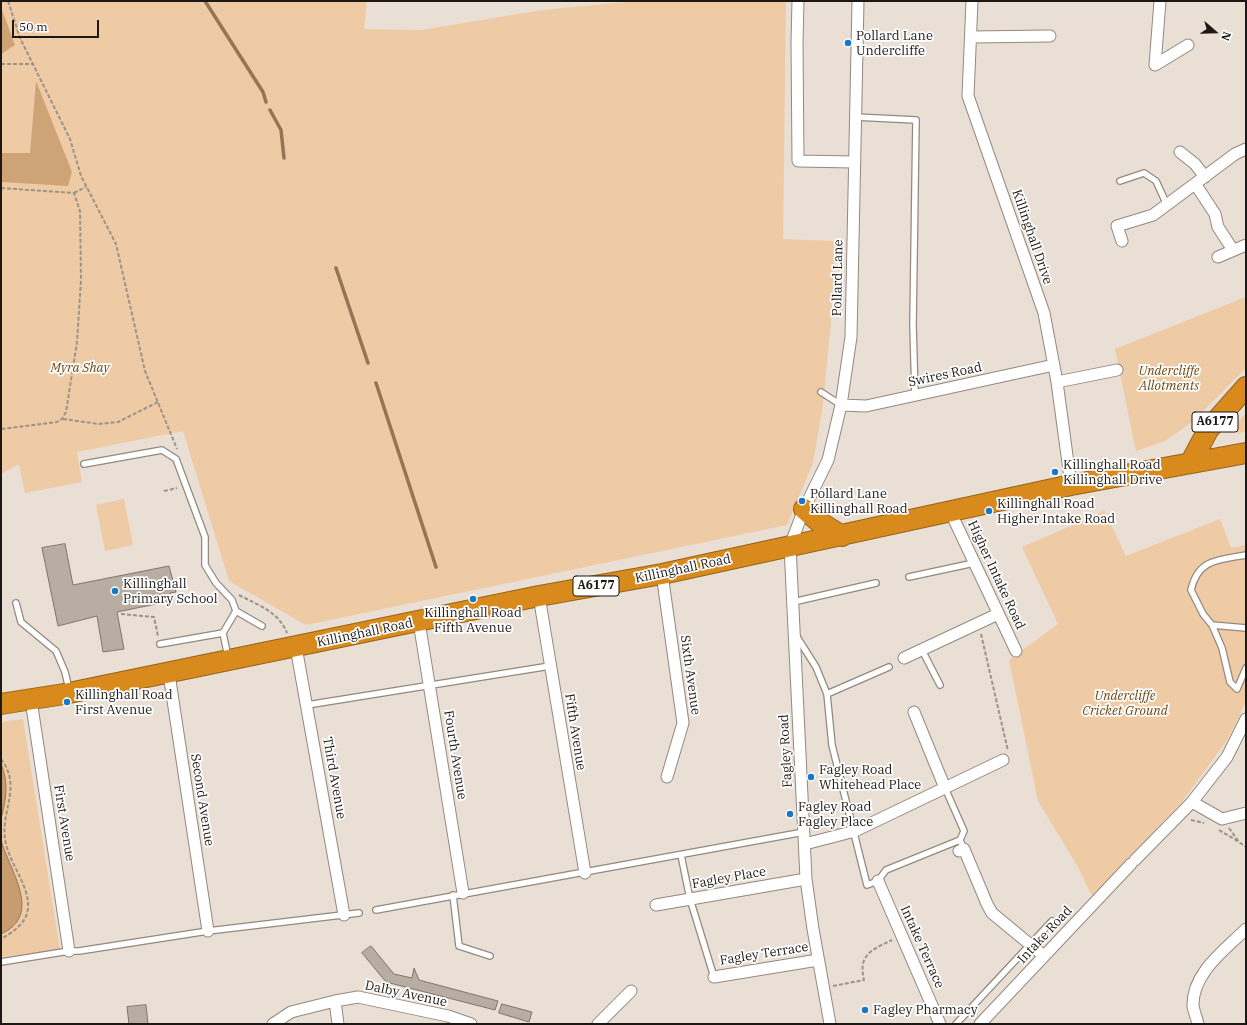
<!DOCTYPE html>
<style>
body{margin:0}
#map{position:relative;width:1247px;height:1025px;overflow:hidden;background:#e9dfd4;font-family:"IBM Plex Serif",serif}
canvas{display:block}
.frame{position:absolute;inset:0;border:2px solid #1c1815;pointer-events:none}
.north{position:absolute;left:1195px;top:12px;width:40px;height:40px;-webkit-text-stroke:3px #fff;paint-order:stroke;rotate:110deg;font-size:11px;font-weight:700;line-height:16px;text-align:center;color:#1c1815}
.north::after{content:'';display:block;margin:auto;width:14px;height:18px;background:#1c1815;clip-path:polygon(50% 0,100% 100%,50% 72%,0 100%)}
.scale{position:absolute;left:12px;top:20px;width:87px;height:18px;box-sizing:border-box;border:2px solid #1c1815;border-top:0;padding-left:5px;font-size:12px;line-height:14px;white-space:nowrap;color:#1c1815;-webkit-text-stroke:3px #fff;paint-order:stroke}
</style>
<div id="map">
<canvas width="1247" height="1025"></canvas>
<div class="frame"></div>
<div class="north">N</div>
<div class="scale">50 m</div>
</div>
<script>
const ctx = document.querySelector('canvas').getContext('2d');
ctx.lineJoin = 'round';
function paint(path, color) {
  ctx.fillStyle = color;
  ctx.fill(path, 'evenodd');
}
function stroke(path, color, width, dash) {
  ctx.strokeStyle = color;
  ctx.lineWidth = width;
  ctx.lineCap = dash ? 'butt' : 'round';
  ctx.setLineDash(dash || []);
  ctx.stroke(path);
}
function label(font, color, halo, rows, align = 'center') {
  ctx.font = font + ' "IBM Plex Serif",serif';
  ctx.lineWidth = 3.5;
  ctx.setLineDash([]);
  ctx.textBaseline = 'middle';
  ctx.strokeStyle = halo;
  ctx.fillStyle = color;
  for (const [text, x, y, turn = 0] of rows) {
    ctx.save();
    ctx.translate(x, y);
    ctx.rotate((+turn || 0) * Math.PI / 180);
    ctx.textAlign = isNaN(turn) ? turn : align;
    if (halo) ctx.strokeText(text, 0, 0);
    ctx.fillText(text, 0, 0);
    ctx.restore();
  }
}
paint(new Path2D(`
 M 1,1 L 367,1 L 364,29 L 421,30 L 542,10 L 635,1 L 786,1 L 783,239 L 835,241 L 831,321 L 823,405 L 813,463 L 787,525 L 306,625 L 229,581 L 183,431 L 77,452 L 82,482 L 25,493 L 19,464 L 1,474 Z
 M 1246,297 L 1246,368 L 1192,422 L 1165,441 L 1136,451 L 1115,349 Z
 M 1246,413 L 1246,431 L 1237,434 L 1236,424 Z
 M 124,499 L 133,545 L 105,551 L 96,505 Z
 M 1104,510 L 1126,556 L 1220,519 L 1231,548 L 1246,545 L 1246,700 L 1240,715 L 1227,740 L 1182,802 L 1092,896 L 1078,867 L 1038,801 L 1009,660 L 1058,624 L 1022,547 L 1094,516 Z
 M 23,719 L 60,950 L 1,957 L 1,722 Z`), '#eecba5');
paint(new Path2D(`
 M 1,7 L 15,45 L 1,54 Z
 M 36,81 L 72,172 L 68,186 L 1,182 L 1,153 L 30,153 Z`), '#cea476');
const water = new Path2D(`
 M 1,764 C 9,782 6,800 1,819 Z
 M 1,840 C 9,870 44,915 1,934 Z`);
paint(water, '#c79d70');
stroke(water, '#947555', 1);
stroke(new Path2D(`
 M 205,1 L 263,92 L 266,102
 M 270,110 L 281,130 L 284,158
 M 336,268 L 368,363
 M 376,383 L 436,567`), '#947555', 3.5);
const building = new Path2D(`
 M 65,544 L 73,585 L 169,566 L 176,592 L 170,593 L 171,601 L 117,612 L 124,649 L 103,652 L 97,616 L 58,626 L 42,548 Z
 M 371,946 L 394,974 L 412,978 L 414,968 L 419,980 L 498,1001 L 495,1010 L 386,982 L 362,953 Z
 M 502,1004 L 532,1012 L 529,1022 L 499,1013 Z
 M 146,1005 L 148,1024 L 129,1024 L 127,1007 Z`);
paint(building, '#b7ada2');
stroke(building, '#7e756c', 1);
const lane = new Path2D(`
 M 855,117 L 916,120 L 913,325 L 915,395
 M 1120,181 L 1144,173 L 1156,181 L 1167,205
 M 821,392 L 841,405
 M 84,464 L 162,450 L 176,459 L 205,537 L 205,565 L 216,583 L 232,600 L 236,611
 M 1246,555 C 1218,560 1198,559 1191,590 L 1203,614 L 1212,625 L 1222,648 L 1230,682 L 1237,689 L 1246,668
 M 909,577 L 974,563
 M 793,602 L 876,583
 M 16,603 L 21,622 L 56,651 L 65,672 L 69,689
 M 1212,625 L 1246,628
 M 223,633 L 236,611 L 262,626
 M 797,637 L 816,667 L 827,694 L 832,745 L 867,885 L 878,881 L 886,870 L 960,840
 M 160,644 L 223,633 L 228,657
 M 922,650 L 940,685
 M 827,694 L 889,667
 M 307,705 L 550,666
 M 945,788 L 964,831 L 960,840 L 964,849
 M 681,855 L 690,899 L 714,977
 M 453,895 L 459,946 L 490,956
 M 376,910 L 804,832
 M 1,962 L 69,951 L 79,951 L 208,931 L 359,913
 M 956,1024 L 1052,921`);
const street = new Path2D(`
 M 798,1 L 797,42 L 798,161 L 854,162
 M 972,1 L 968,96 L 1044,313 L 1057,382 L 1071,485
 M 1160,1 L 1155,65 L 1188,45
 M 971,37 L 1050,36
 M 1180,152 L 1195,164 L 1205,177
 M 1196,185 L 1215,214 L 1218,227 L 1233,250
 M 1122,241 L 1117,226 L 1153,215 L 1235,154 L 1246,149
 M 1218,257 L 1246,245
 M 1057,382 L 1117,370
 M 841,405 L 866,406 L 1054,365
 M 950,511 L 1016,651
 M 662,574 L 683,723 L 667,777
 M 539,596 L 585,873
 M 419,622 L 463,893
 M 296,647 L 344,915
 M 904,658 L 998,614
 M 169,674 L 208,931
 M 31,700 L 69,951
 M 914,712 L 945,788
 M 1192,802 L 1222,819 L 1246,813
 M 805,844 L 855,831 L 1003,760
 M 959,851 L 964,849 L 987,904 L 992,913 L 1044,956
 M 1135,860 L 1192,802 L 1227,757 L 1246,719
 M 878,881 L 940,1024
 M 656,905 L 806,879
 M 714,977 L 818,960
 M 335,1001 L 338,1024
 M 273,1024 L 291,1012 L 335,1001 L 358,997 L 448,1016 L 471,1024
 M 598,1024 L 631,991
 M 830,1024 L 813,929 L 806,879 L 790,546 L 804,509 L 828,460 L 841,405 L 851,337 L 858,1
 M 980,1024 L 1131,864
 M 1198,1024 C 1197,1019 1194,1012 1193,1006 C 1192,973 1225,950 1246,929`);
const highway = new Path2D(`
 M 1191,462 L 1208,430 L 1246,387
 M 804,509 L 818,521 L 842,536
 M 1,704 L 64,694 L 539,596 L 662,574 L 1071,485 L 1246,453`);
stroke(lane, '#92897f', 8);
stroke(street, '#92897f', 13);
stroke(highway, '#96631a', 22);
stroke(new Path2D(`
 M 8,1 L 20,38 L 70,139 L 81,176 L 116,244 L 145,371 L 177,449
 M 1,64 L 34,64
 M 1,188 L 74,193 L 80,211 L 81,280 L 77,342 L 66,412 L 62,419 L 57,422 L 1,429
 M 74,193 L 86,187
 M 63,419 L 99,424 L 118,422 L 158,402
 M 164,491 L 177,488
 M 239,595 C 258,605 279,612 287,633
 M 121,614 L 154,617 L 158,636
 M 981,634 L 1008,751
 M 1,759 C 22,786 1,810 5,839 C 8,862 30,886 28,908 C 27,923 13,932 1,939
 M 1191,820 L 1204,823
 M 1229,828 L 1239,842 L 1246,847
 M 1219,830 L 1239,842
 M 833,986 L 864,980 C 858,955 871,950 892,940`), '#9b938b', 2, [4, 2]);
stroke(lane, '#fff', 5.5);
stroke(street, '#fff', 11);
stroke(highway, '#d88b1c', 20);
for (const [x, y, r, color] of [
 [848,43,4,"#1778c4"],
 [1055,472,4,"#1778c4"],
 [802,501,4,"#1778c4"],
 [989,511,4,"#1778c4"],
 [115,591,4,"#1778c4"],
 [473,599,4,"#1778c4"],
 [67,702,4,"#1778c4"],
 [811,777,4,"#1778c4"],
 [790,814,4,"#1778c4"],
 [865,1010,4,"#1778c4"]
]) {
  const dot = new Path2D();
  dot.arc(x, y, r, 0, 2 * Math.PI);
  ctx.fillStyle = color;
  ctx.fill(dot);
  stroke(dot, '#fff', 1.5);
}
for (const [x, y, w] of [
 [1215,422,46],
 [596,586,46]
]) {
  const box = new Path2D();
  box.roundRect(x - w / 2, y - 10, w, 20, 3);
  ctx.fillStyle = '#fff';
  ctx.fill(box);
  stroke(box, '#1c1815', 1);
}
label('bold 12px', '#1c1815', null, [
 ["A6177",1215,422],
 ["A6177",596,586]
]);
label('13px', '#1c1815', '#fff', [
 ["Pollard Lane",856,36],
 ["Undercliffe",856,51],
 ["Killinghall Road",1063,465],
 ["Killinghall Drive",1063,480],
 ["Pollard Lane",810,494],
 ["Killinghall Road",810,509],
 ["Killinghall Road",997,504],
 ["Higher Intake Road",997,519],
 ["Killinghall",123,584],
 ["Primary School",123,599],
 ["Killinghall Road",473,613,"center"],
 ["Fifth Avenue",473,628,"center"],
 ["Killinghall Road",75,695],
 ["First Avenue",75,710],
 ["Fagley Road",819,770],
 ["Whitehead Place",819,785],
 ["Fagley Road",798,807],
 ["Fagley Place",798,822],
 ["Fagley Pharmacy",873,1010]
], 'left');
label('13px', '#1c1815', '#fff', [
 ["Killinghall Drive",1032,237,71],
 ["Pollard Lane",838,278,-89],
 ["Swires Road",945,375,-12],
 ["Killinghall Road",683,569,-12],
 ["Higher Intake Road",996,575,65],
 ["Killinghall Road",365,633,-12],
 ["Sixth Avenue",690,675,82],
 ["Fifth Avenue",575,732,81],
 ["Fagley Road",786,751,-93],
 ["Fourth Avenue",455,755,81],
 ["Third Avenue",334,778,80],
 ["Second Avenue",202,800,81],
 ["First Avenue",64,823,81],
 ["Fagley Place",729,878,-10],
 ["Intake Road",1045,935,-47],
 ["Intake Terrace",922,947,66],
 ["Fagley Terrace",764,954,-9],
 ["Dalby Avenue",406,994,12]
]);
label('italic 13px', '#6f460e', '#fff', [
 ["Myra Shay",80,368],
 ["Undercliffe",1169,371],
 ["Allotments",1169,386],
 ["Undercliffe",1125,696],
 ["Cricket Ground",1125,711]
]);
</script>
